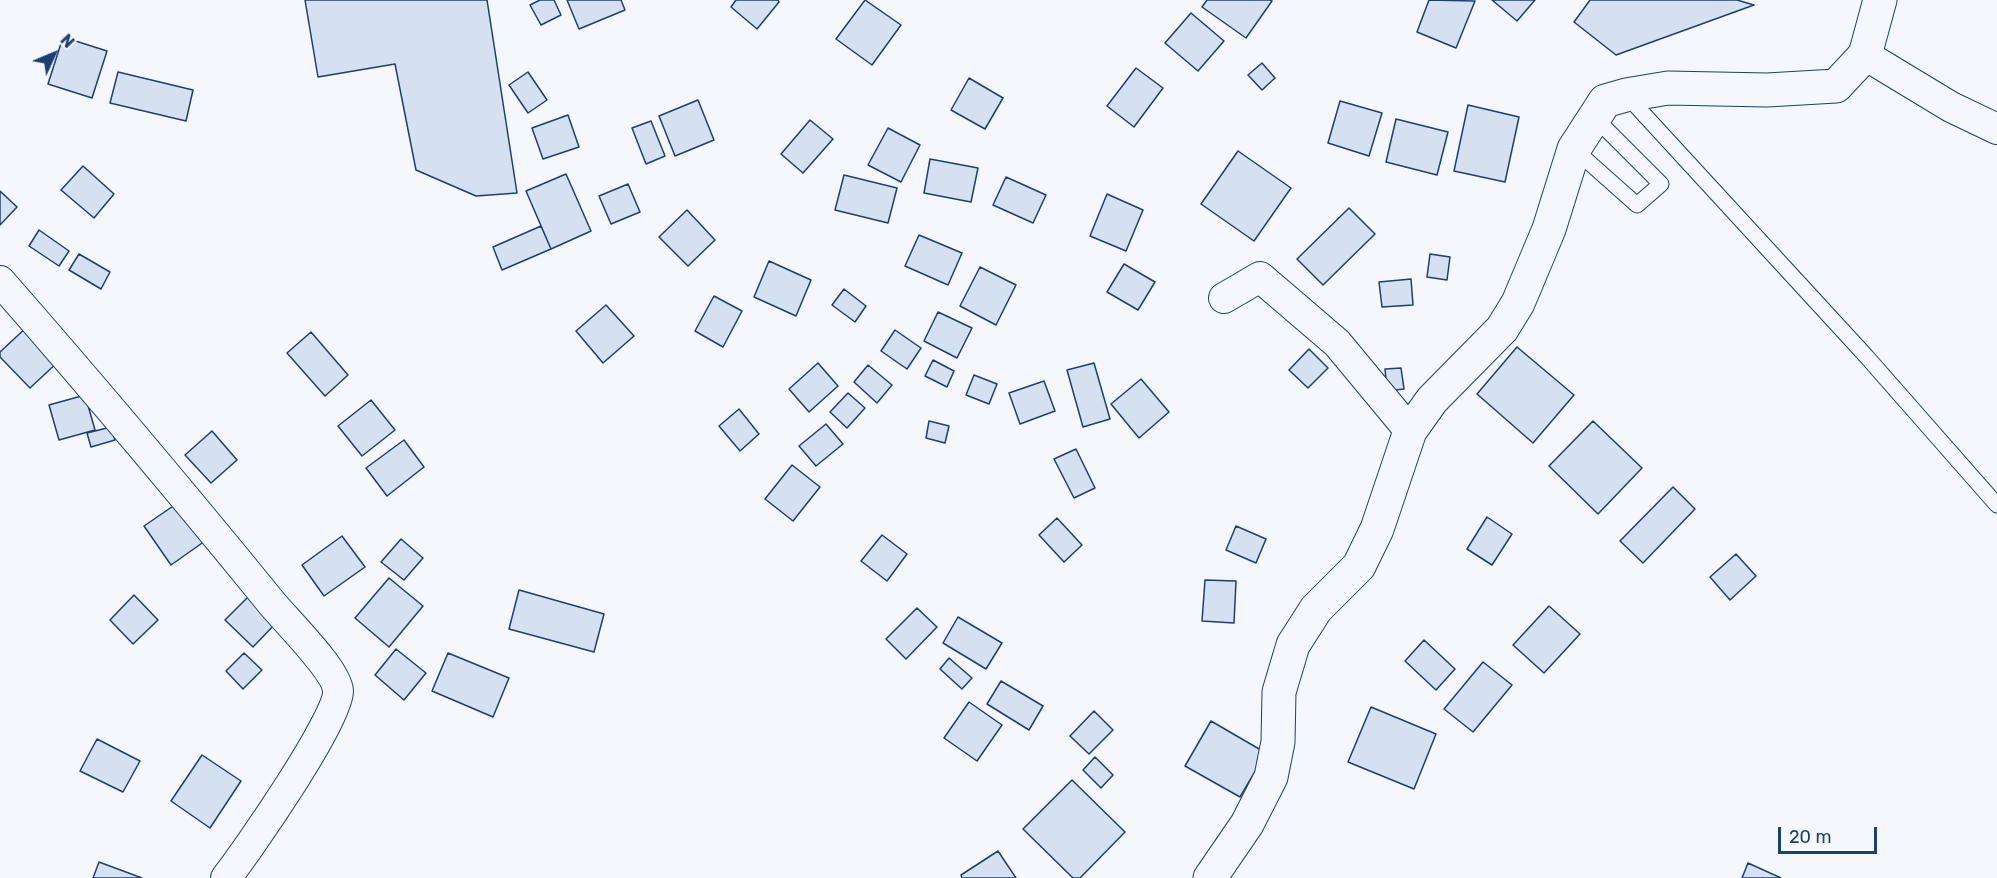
<!DOCTYPE html>
<style>
body{margin:0}
#map{position:relative;width:1997px;height:878px;overflow:hidden;background:#f4f7fb;font-family:Rubik,sans-serif}
canvas{display:block}
.north{position:absolute;left:24px;top:24px;width:60px;height:60px;-webkit-text-stroke:4px #f4f7fb;paint-order:stroke;rotate:46deg;font-size:16px;font-weight:700;line-height:24px;text-align:center;color:#1d3f73}
.north::after{content:'';display:block;margin:auto;width:21px;height:27px;background:#1d3f73;clip-path:polygon(50% 0,100% 100%,50% 72%,0 100%)}
.scale{position:absolute;left:1778px;top:827px;width:99px;height:27px;box-sizing:border-box;border:3px solid #1d3f73;border-top:0;padding-left:8px;font-size:18px;line-height:21px;white-space:nowrap;color:#1d3f73;-webkit-text-stroke:4px #f4f7fb;paint-order:stroke}
</style>
<div id="map">
<canvas width="1997" height="878"></canvas>
<div class="north">N</div>
<div class="scale">20 m</div>
</div>
<script>
const ctx = document.querySelector('canvas').getContext('2d');
ctx.lineJoin = 'round';
function paint(path, color) {
  ctx.fillStyle = color;
  ctx.fill(path, 'evenodd');
}
function stroke(path, color, width, dash) {
  ctx.strokeStyle = color;
  ctx.lineWidth = width;
  ctx.lineCap = dash ? 'butt' : 'round';
  ctx.setLineDash(dash || []);
  ctx.stroke(path);
}
const building = new Path2D(`
 M 305,0 L 487,0 L 517,193 L 476,196 L 416,170 L 395,64 L 318,77 Z
 M 540,0 L 554,0 L 561,15 L 541,25 L 530,5 Z
 M 567,0 L 621,0 L 625,10 L 579,29 Z
 M 736,0 L 778,0 L 779,2 L 757,29 L 731,7 Z
 M 865,0 L 901,25 L 872,65 L 836,39 Z
 M 1207,0 L 1270,0 L 1272,1 L 1246,38 L 1202,7 Z
 M 1429,0 L 1475,1 L 1456,48 L 1417,32 Z
 M 1492,0 L 1535,0 L 1517,21 Z
 M 1590,0 L 1737,0 L 1754,5 L 1616,55 L 1574,22 Z
 M 1191,13 L 1224,41 L 1198,71 L 1165,43 Z
 M 63,37 L 107,51 L 92,98 L 48,84 Z
 M 1262,63 L 1275,78 L 1262,90 L 1248,75 Z
 M 1136,68 L 1163,88 L 1134,127 L 1107,106 Z
 M 118,72 L 193,90 L 186,121 L 110,103 Z
 M 528,72 L 547,100 L 528,113 L 509,85 Z
 M 969,78 L 1003,98 L 985,129 L 951,110 Z
 M 698,100 L 714,140 L 675,156 L 659,116 Z
 M 1340,101 L 1382,113 L 1369,156 L 1328,143 Z
 M 1468,105 L 1519,117 L 1505,182 L 1454,171 Z
 M 568,115 L 579,147 L 543,159 L 532,128 Z
 M 1396,119 L 1448,132 L 1437,175 L 1386,162 Z
 M 810,120 L 833,139 L 803,173 L 781,154 Z
 M 651,121 L 665,156 L 646,164 L 632,128 Z
 M 888,128 L 920,145 L 901,182 L 868,165 Z
 M 1238,151 L 1291,188 L 1254,241 L 1201,204 Z
 M 930,159 L 978,168 L 971,202 L 924,193 Z
 M 83,166 L 114,194 L 94,218 L 61,190 Z
 M 566,174 L 591,231 L 551,249 L 526,191 Z
 M 844,175 L 897,188 L 888,223 L 835,210 Z
 M 1006,177 L 1046,195 L 1033,223 L 993,205 Z
 M 628,184 L 640,212 L 611,224 L 599,196 Z
 M 0,191 L 17,207 L 0,225 Z
 M 1107,194 L 1143,210 L 1126,251 L 1090,236 Z
 M 1349,208 L 1375,234 L 1323,285 L 1297,259 Z
 M 687,210 L 715,240 L 688,266 L 659,237 Z
 M 541,226 L 551,249 L 502,270 L 493,247 Z
 M 39,230 L 69,251 L 59,266 L 29,246 Z
 M 919,235 L 962,253 L 948,285 L 905,266 Z
 M 79,254 L 110,272 L 101,289 L 69,270 Z
 M 1430,254 L 1450,257 L 1447,280 L 1427,277 Z
 M 769,261 L 811,280 L 796,316 L 754,297 Z
 M 1124,264 L 1155,282 L 1138,310 L 1107,292 Z
 M 980,267 L 1016,285 L 996,325 L 960,306 Z
 M 1411,279 L 1413,305 L 1382,307 L 1379,282 Z
 M 844,289 L 866,306 L 855,322 L 832,305 Z
 M 714,296 L 742,311 L 723,347 L 695,331 Z
 M 606,305 L 634,336 L 603,363 L 576,331 Z
 M 938,312 L 972,328 L 957,358 L 924,341 Z
 M 28,326 L 60,360 L 30,388 L 0,357 L 0,352 Z
 M 895,330 L 921,348 L 907,369 L 881,351 Z
 M 311,332 L 348,375 L 325,396 L 287,353 Z
 M 1517,347 L 1574,395 L 1533,443 L 1477,394 Z
 M 1309,349 L 1328,368 L 1308,388 L 1289,370 Z
 M 933,360 L 954,371 L 947,387 L 925,376 Z
 M 818,363 L 838,386 L 809,412 L 789,389 Z
 M 1094,363 L 1110,419 L 1083,427 L 1067,370 Z
 M 868,365 L 892,385 L 877,403 L 854,382 Z
 M 1401,368 L 1404,389 L 1387,391 L 1385,369 Z
 M 974,375 L 997,384 L 989,404 L 966,395 Z
 M 1141,379 L 1169,412 L 1139,438 L 1111,404 Z
 M 1044,381 L 1055,411 L 1020,424 L 1009,393 Z
 M 848,393 L 865,408 L 847,428 L 830,412 Z
 M 85,395 L 95,430 L 59,440 L 49,405 Z
 M 371,400 L 395,430 L 362,456 L 338,426 Z
 M 739,409 L 759,434 L 740,451 L 719,426 Z
 M 929,421 L 949,426 L 945,443 L 926,438 Z
 M 1593,421 L 1642,468 L 1598,514 L 1549,466 Z
 M 826,424 L 843,444 L 816,466 L 799,446 Z
 M 111,427 L 115,440 L 91,447 L 87,433 Z
 M 212,431 L 237,460 L 211,483 L 185,455 Z
 M 404,440 L 424,467 L 387,496 L 366,468 Z
 M 1076,449 L 1095,488 L 1074,498 L 1054,459 Z
 M 792,465 L 820,487 L 793,521 L 765,499 Z
 M 1673,487 L 1695,509 L 1643,563 L 1620,541 Z
 M 179,502 L 205,541 L 171,565 L 144,526 Z
 M 1487,517 L 1512,534 L 1492,565 L 1467,549 Z
 M 1057,518 L 1082,545 L 1064,562 L 1039,535 Z
 M 1236,526 L 1266,539 L 1256,563 L 1226,550 Z
 M 882,535 L 907,554 L 887,581 L 861,561 Z
 M 342,536 L 365,567 L 324,596 L 302,565 Z
 M 401,539 L 423,558 L 404,580 L 381,562 Z
 M 1736,554 L 1756,576 L 1730,600 L 1710,577 Z
 M 389,578 L 423,606 L 389,647 L 355,618 Z
 M 1205,580 L 1236,581 L 1234,623 L 1202,621 Z
 M 519,590 L 604,614 L 594,652 L 509,629 Z
 M 251,594 L 278,621 L 253,647 L 225,620 Z
 M 134,595 L 158,620 L 133,644 L 110,620 Z
 M 1549,606 L 1580,634 L 1544,673 L 1513,645 Z
 M 917,608 L 937,627 L 906,659 L 886,639 Z
 M 958,617 L 1002,643 L 986,669 L 943,643 Z
 M 1424,640 L 1455,669 L 1436,690 L 1405,661 Z
 M 396,649 L 426,673 L 404,700 L 375,675 Z
 M 244,653 L 262,670 L 243,689 L 226,671 Z
 M 448,653 L 509,678 L 493,717 L 432,691 Z
 M 949,658 L 972,678 L 962,689 L 940,669 Z
 M 1483,662 L 1512,685 L 1473,732 L 1444,709 Z
 M 1001,681 L 1043,706 L 1029,730 L 987,704 Z
 M 969,702 L 1002,725 L 977,761 L 944,738 Z
 M 1371,707 L 1436,734 L 1414,789 L 1348,762 Z
 M 1094,711 L 1113,730 L 1089,754 L 1070,736 Z
 M 1211,721 L 1266,753 L 1240,797 L 1185,766 Z
 M 97,739 L 140,761 L 123,792 L 80,771 Z
 M 202,755 L 241,781 L 210,828 L 171,801 Z
 M 1095,757 L 1113,775 L 1101,788 L 1083,770 Z
 M 1072,780 L 1125,832 L 1080,878 L 1073,878 L 1023,829 Z
 M 998,851 L 1016,878 L 962,878 L 961,875 Z
 M 99,862 L 142,878 L 93,878 Z
 M 1748,863 L 1781,878 L 1742,878 Z`);
paint(building, '#d5e0f0');
stroke(building, '#1d3f73', 1.5);
const service = new Path2D(`
 M 1627,96 L 1866,356 L 1997,505
 M 1574,149 L 1637,205 L 1661,184 L 1595,118`);
const minor = new Path2D(`
 M 1865,55 L 1951,107 L 1997,129
 M 0,281 C 92,386 182,493 270,601 C 285,620 337,670 338,691 C 339,719 247,851 226,878
 M 1224,298 L 1260,277 L 1337,343 L 1410,431`);
const secondary = new Path2D(`
 M 1210,878 L 1247,824 L 1271,777 L 1278,742 L 1279,692 L 1293,645 L 1316,609 L 1359,566 L 1377,529 L 1410,431 L 1432,400 L 1502,329 L 1518,303 L 1549,229 L 1574,149 L 1605,101 L 1626,95 L 1668,88 L 1767,90 L 1836,86 L 1865,55 L 1880,0`);
stroke(service, '#1d3f73', 17);
stroke(minor, '#1d3f73', 32);
stroke(secondary, '#1d3f73', 35);
stroke(service, '#f4f7fb', 15);
stroke(minor, '#f4f7fb', 30);
stroke(secondary, '#f4f7fb', 33);
</script>
